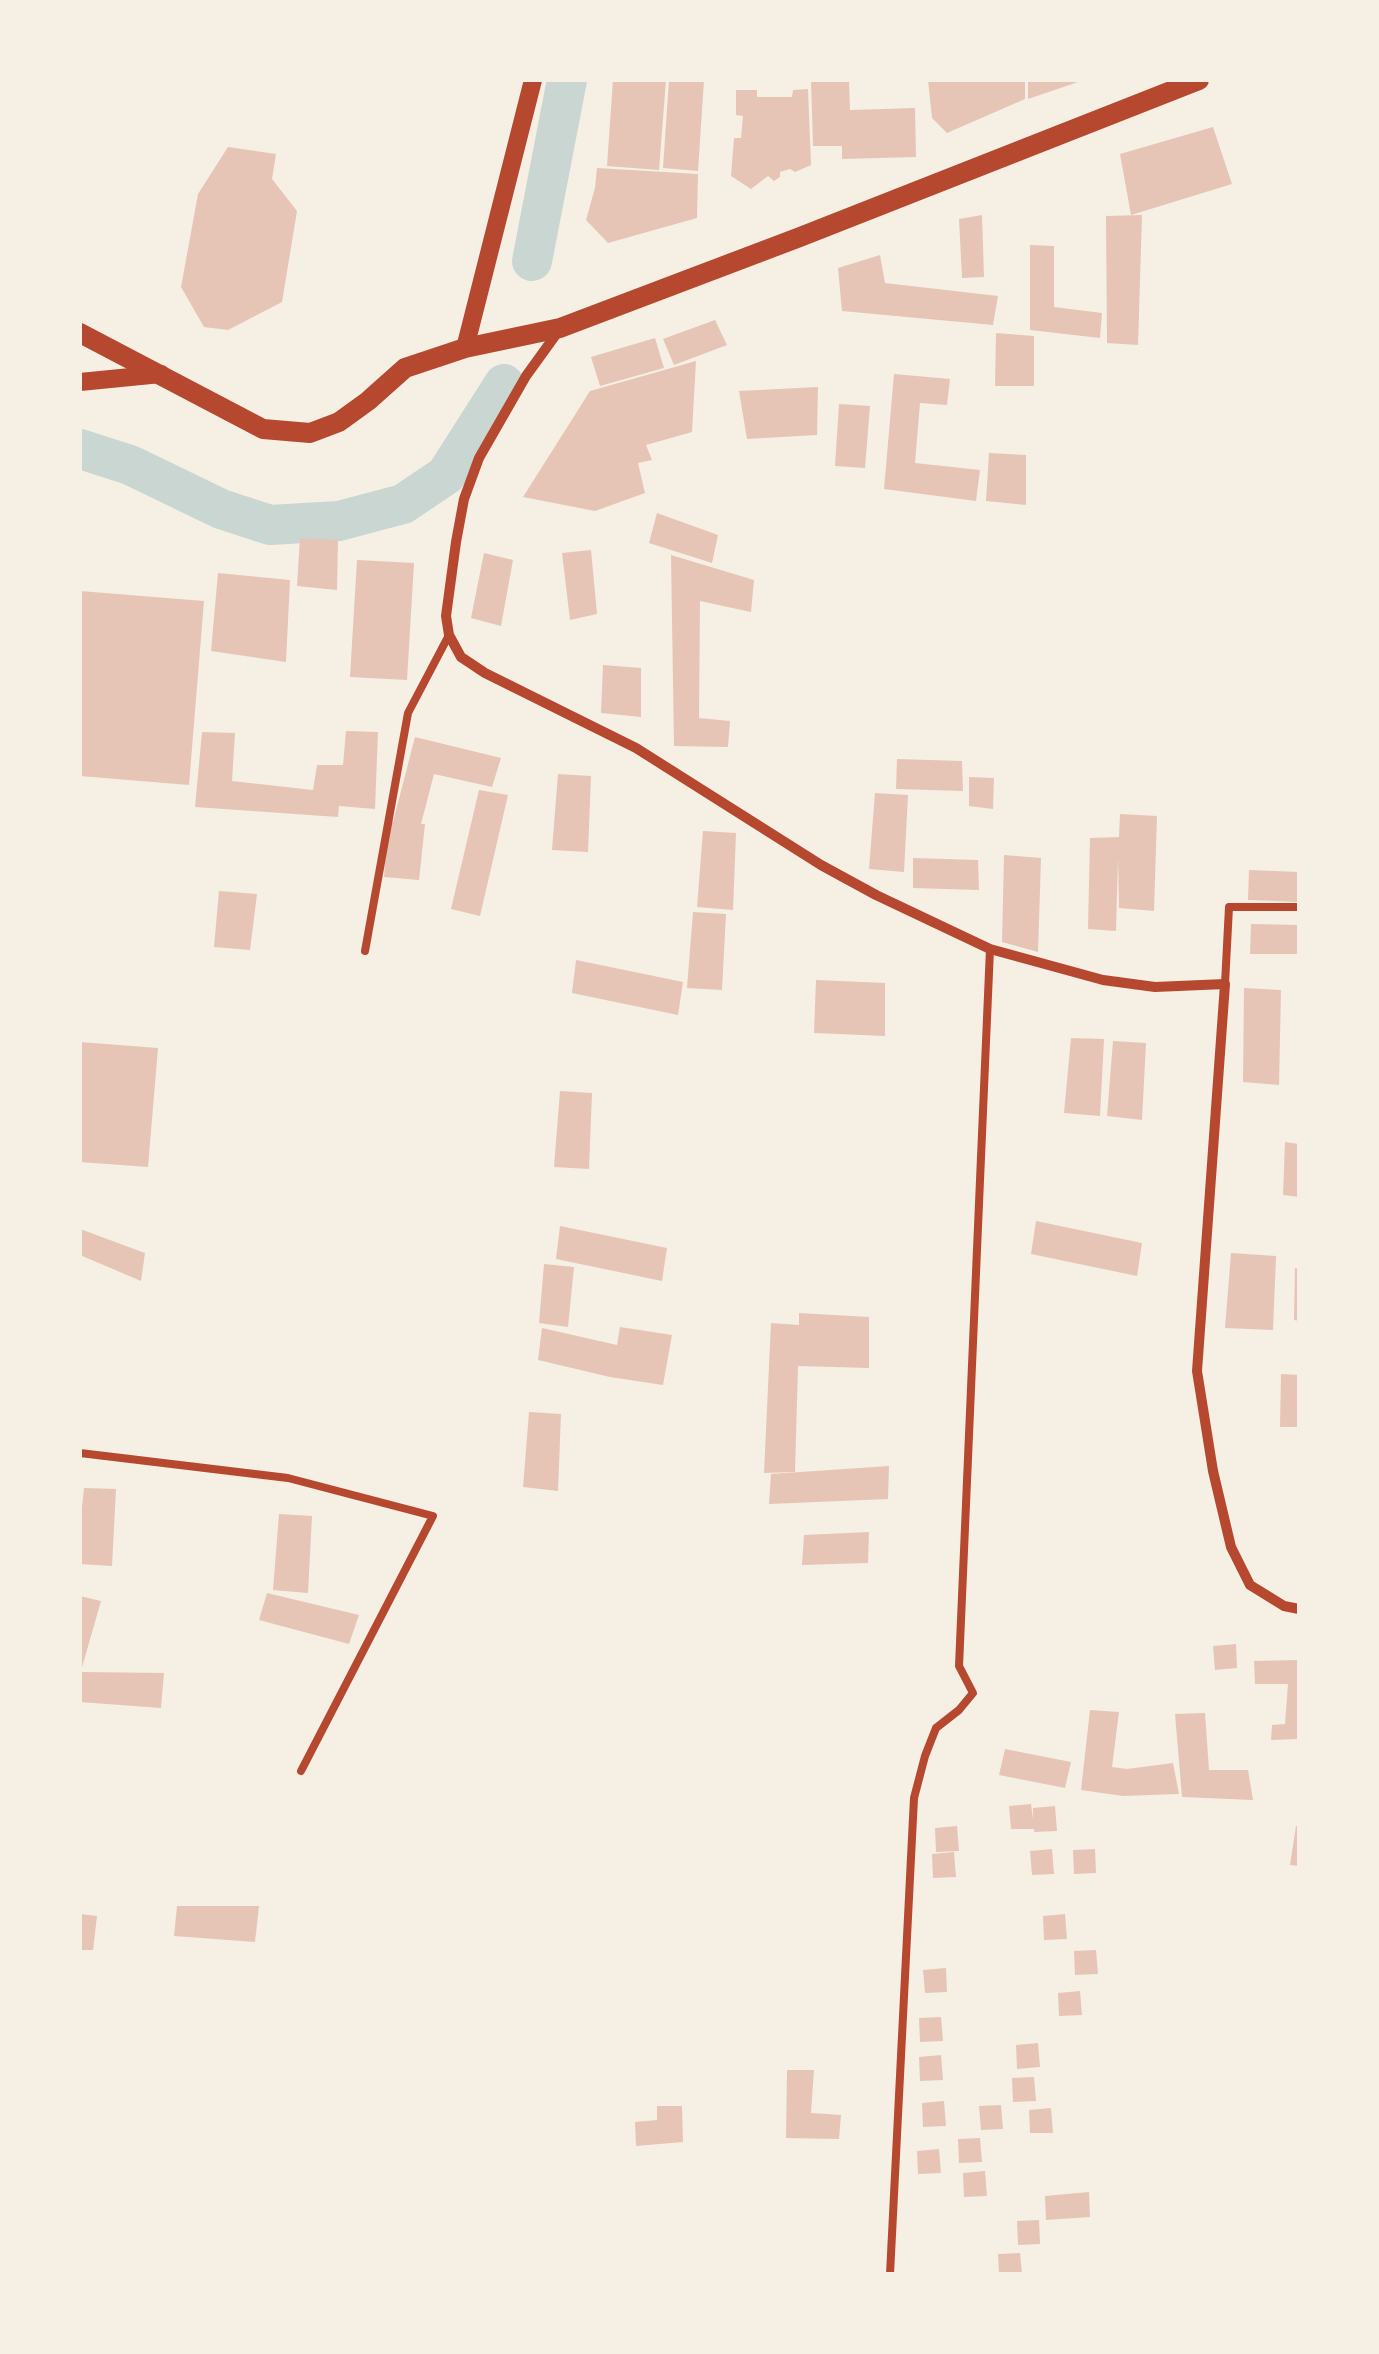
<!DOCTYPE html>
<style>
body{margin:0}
#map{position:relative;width:1379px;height:2354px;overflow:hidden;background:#f6efe4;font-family:Ubuntu,sans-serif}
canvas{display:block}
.frame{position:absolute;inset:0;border:82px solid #f6efe4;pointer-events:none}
</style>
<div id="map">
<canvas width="1379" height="2354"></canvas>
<div class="frame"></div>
</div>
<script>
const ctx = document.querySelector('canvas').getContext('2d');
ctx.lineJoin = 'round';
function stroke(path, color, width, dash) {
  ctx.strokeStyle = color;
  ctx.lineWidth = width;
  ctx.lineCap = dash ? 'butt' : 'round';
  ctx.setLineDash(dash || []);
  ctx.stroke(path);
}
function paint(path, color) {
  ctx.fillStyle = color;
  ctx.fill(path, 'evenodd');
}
stroke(new Path2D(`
 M 532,261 L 567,80
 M 80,449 L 130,465 L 221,509 L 270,525 L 339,521 L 403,504 L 446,475 L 504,384`), '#c9d6d2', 40);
paint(new Path2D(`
 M 613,80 L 666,80 L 659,170 L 607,166 Z
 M 669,80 L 704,80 L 698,171 L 663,168 Z
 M 811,80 L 849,80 L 850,110 L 915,108 L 916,157 L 842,159 L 842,146 L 813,146 Z
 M 928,80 L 1025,80 L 1025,99 L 947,133 L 932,118 Z
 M 1028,80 L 1081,80 L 1081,81 L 1028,99 Z
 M 808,89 L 811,165 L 795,172 L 790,169 L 780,172 L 780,177 L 774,181 L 768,176 L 751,189 L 731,176 L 734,138 L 741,138 L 743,116 L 736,115 L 736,90 L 757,90 L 757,97 L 792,97 L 793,90 Z
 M 1213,127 L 1232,184 L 1131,215 L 1120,154 Z
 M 228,147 L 276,154 L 272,179 L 297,211 L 282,302 L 228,330 L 204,327 L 181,287 L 198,194 Z
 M 597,168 L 698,174 L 697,218 L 608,243 L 586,220 L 595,188 Z
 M 982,215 L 984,277 L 962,278 L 959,219 Z
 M 1142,215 L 1138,345 L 1107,343 L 1106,216 Z
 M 1030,245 L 1054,246 L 1054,307 L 1102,313 L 1100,338 L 1030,330 Z
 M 880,255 L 885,283 L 998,296 L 993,325 L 842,311 L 838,268 Z
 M 715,320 L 727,345 L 674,365 L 663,339 Z
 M 996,333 L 1034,336 L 1034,386 L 995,386 Z
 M 655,338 L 664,368 L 600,386 L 591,357 Z
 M 696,361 L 692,432 L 646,445 L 652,460 L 638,463 L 645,493 L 595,511 L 523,497 L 590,391 Z
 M 894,374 L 950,379 L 947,405 L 920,403 L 915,463 L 980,470 L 976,501 L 884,489 Z
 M 818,387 L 817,435 L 747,439 L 739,391 Z
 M 839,404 L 870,406 L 865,468 L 835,466 Z
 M 989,453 L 1026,455 L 1026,505 L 986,501 Z
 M 657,513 L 718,535 L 712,563 L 649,543 Z
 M 300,538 L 338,540 L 337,590 L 297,586 Z
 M 591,550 L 597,614 L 570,620 L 562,553 Z
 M 484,553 L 513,560 L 501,626 L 471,618 Z
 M 671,555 L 754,580 L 751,612 L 700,601 L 699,718 L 730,721 L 728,747 L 674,746 Z
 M 357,560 L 414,563 L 407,680 L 350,677 Z
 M 218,573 L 290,580 L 286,662 L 211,651 Z
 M 80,591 L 204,601 L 189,785 L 80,776 Z
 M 603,665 L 641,668 L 641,717 L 601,713 Z
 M 346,731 L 378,732 L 375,809 L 339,806 L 338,817 L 195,807 L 202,732 L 235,733 L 232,781 L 313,790 L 317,765 L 343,765 Z
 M 415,737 L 501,758 L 492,787 L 434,774 L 421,824 L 425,824 L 419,880 L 384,877 L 388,821 L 393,822 Z
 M 897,759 L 962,761 L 963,791 L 896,789 Z
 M 558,774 L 591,776 L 588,852 L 552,850 Z
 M 969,777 L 994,778 L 993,809 L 969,806 Z
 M 479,790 L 508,795 L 480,916 L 451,909 Z
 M 875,793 L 908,795 L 904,872 L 869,869 Z
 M 1120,814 L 1157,816 L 1154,911 L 1119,908 L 1118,858 L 1116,931 L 1088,929 L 1090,838 L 1119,837 Z
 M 703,831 L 736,833 L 733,910 L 697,907 Z
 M 1004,855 L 1041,858 L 1038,952 L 1002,942 Z
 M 913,858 L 978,860 L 979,890 L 913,888 Z
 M 1249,870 L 1299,872 L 1299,902 L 1248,900 Z
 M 219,891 L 257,894 L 250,950 L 214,947 Z
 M 693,912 L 726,914 L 722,990 L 687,988 Z
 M 1251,924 L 1299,925 L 1299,954 L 1250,954 Z
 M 576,960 L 683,982 L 678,1015 L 572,993 Z
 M 816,980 L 885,983 L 885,1036 L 814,1033 Z
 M 1244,988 L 1281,990 L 1279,1085 L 1243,1082 Z
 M 1071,1038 L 1104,1039 L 1100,1116 L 1064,1113 Z
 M 1113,1041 L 1146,1043 L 1142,1120 L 1107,1116 Z
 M 80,1042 L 158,1048 L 148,1167 L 80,1162 Z
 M 560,1091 L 592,1093 L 589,1169 L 554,1167 Z
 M 1285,1142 L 1299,1144 L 1299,1197 L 1283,1195 Z
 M 1036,1221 L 1142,1243 L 1137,1276 L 1031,1254 Z
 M 560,1226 L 667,1248 L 662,1281 L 556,1259 Z
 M 80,1229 L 145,1253 L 141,1281 L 80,1255 Z
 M 1231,1253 L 1276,1256 L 1273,1330 L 1225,1328 Z
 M 544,1264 L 574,1267 L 568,1327 L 539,1323 Z
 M 1295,1268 L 1299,1269 L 1299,1321 L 1294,1320 Z
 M 799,1313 L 869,1317 L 869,1368 L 798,1366 L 795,1472 L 764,1473 L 771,1323 L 799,1325 Z
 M 620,1327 L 672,1335 L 663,1385 L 610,1377 L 538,1360 L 542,1328 L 617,1345 Z
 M 1281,1374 L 1299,1375 L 1299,1427 L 1280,1427 Z
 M 529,1412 L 561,1414 L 558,1491 L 523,1487 Z
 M 889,1466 L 888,1499 L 769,1504 L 771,1474 Z
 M 84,1488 L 116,1489 L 112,1566 L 80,1564 L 80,1527 Z
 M 279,1514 L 312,1516 L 308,1593 L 273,1590 Z
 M 869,1532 L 868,1563 L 802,1565 L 804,1535 Z
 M 267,1593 L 359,1615 L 349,1644 L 259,1620 Z
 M 80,1596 L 101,1601 L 81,1671 L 80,1671 Z
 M 1236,1644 L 1237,1668 L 1215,1670 L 1213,1646 Z
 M 1299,1660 L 1299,1739 L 1271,1740 L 1272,1725 L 1285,1724 L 1288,1684 L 1255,1684 L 1254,1661 Z
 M 82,1672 L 164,1673 L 161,1708 L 80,1702 Z
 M 1090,1710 L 1119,1712 L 1112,1767 L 1127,1769 L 1173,1763 L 1179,1794 L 1123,1796 L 1081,1790 Z
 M 1205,1713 L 1209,1770 L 1248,1770 L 1253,1800 L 1182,1797 L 1175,1714 Z
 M 1005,1749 L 1071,1762 L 1065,1788 L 999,1775 Z
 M 1031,1804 L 1033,1819 L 1033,1808 L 1055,1806 L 1057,1831 L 1034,1832 L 1034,1829 L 1011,1829 L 1009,1806 Z
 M 957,1826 L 959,1851 L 936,1852 L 935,1828 Z
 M 1296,1826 L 1299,1826 L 1299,1866 L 1290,1865 Z
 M 1052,1849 L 1054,1874 L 1032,1875 L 1030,1851 Z
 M 1095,1849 L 1096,1873 L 1074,1874 L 1073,1850 Z
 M 954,1852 L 956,1877 L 933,1878 L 932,1854 Z
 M 177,1906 L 259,1906 L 255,1942 L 174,1936 Z
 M 80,1914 L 97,1916 L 93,1950 L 80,1950 Z
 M 1065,1914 L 1067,1939 L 1044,1940 L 1043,1916 Z
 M 1096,1950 L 1098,1974 L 1075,1975 L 1074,1951 Z
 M 946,1968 L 947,1992 L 925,1993 L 923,1970 Z
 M 1080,1991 L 1082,2015 L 1059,2016 L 1058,1993 Z
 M 941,2017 L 943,2041 L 920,2042 L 919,2018 Z
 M 1038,2043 L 1040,2067 L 1017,2069 L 1016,2045 Z
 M 941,2055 L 943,2080 L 920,2081 L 919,2057 Z
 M 787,2070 L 814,2070 L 811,2113 L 841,2115 L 839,2139 L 786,2138 Z
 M 1034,2077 L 1036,2101 L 1013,2102 L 1012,2078 Z
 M 944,2101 L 946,2126 L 923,2127 L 922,2103 Z
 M 1001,2105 L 1003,2129 L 981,2130 L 979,2106 Z
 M 657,2106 L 682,2106 L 683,2142 L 636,2146 L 635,2122 L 657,2120 Z
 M 1051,2108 L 1053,2133 L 1030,2133 L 1029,2110 Z
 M 980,2138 L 982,2162 L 959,2163 L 958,2139 Z
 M 939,2149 L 941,2173 L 918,2174 L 917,2151 Z
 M 985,2171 L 987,2196 L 964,2197 L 963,2173 Z
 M 1089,2192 L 1090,2217 L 1046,2220 L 1045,2196 Z
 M 1039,2220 L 1040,2244 L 1018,2245 L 1017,2221 Z
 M 1020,2253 L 1022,2274 L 999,2274 L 998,2254 Z`), '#e6c5b7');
stroke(new Path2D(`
 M 365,951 L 408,713 L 449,635
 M 1225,984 L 1229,907 L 1299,907
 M 80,1453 L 288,1478 L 433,1516 L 301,1771
 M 890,2274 L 914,1798 L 925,1756 L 936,1728 L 959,1710 L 973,1693 L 959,1666 L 990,949`), '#b5482f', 8);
stroke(new Path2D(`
 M 560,329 L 526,376 L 479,458 L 464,499 L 456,542 L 446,616 L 449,635 L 461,657 L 485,673 L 636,748 L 821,865 L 876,895 L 990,949 L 1103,980 L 1155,987 L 1225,984 L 1197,1371 L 1213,1471 L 1231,1547 L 1250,1585 L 1284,1606 L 1299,1609`), '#b5482f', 10);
stroke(new Path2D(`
 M 465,348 L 533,80
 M 80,382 L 161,374`), '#b5482f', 18);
stroke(new Path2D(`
 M 80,333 L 263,429 L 310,433 L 339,422 L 368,401 L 405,368 L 465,348 L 560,328 L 800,237 L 1199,80`), '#b5482f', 20);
</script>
